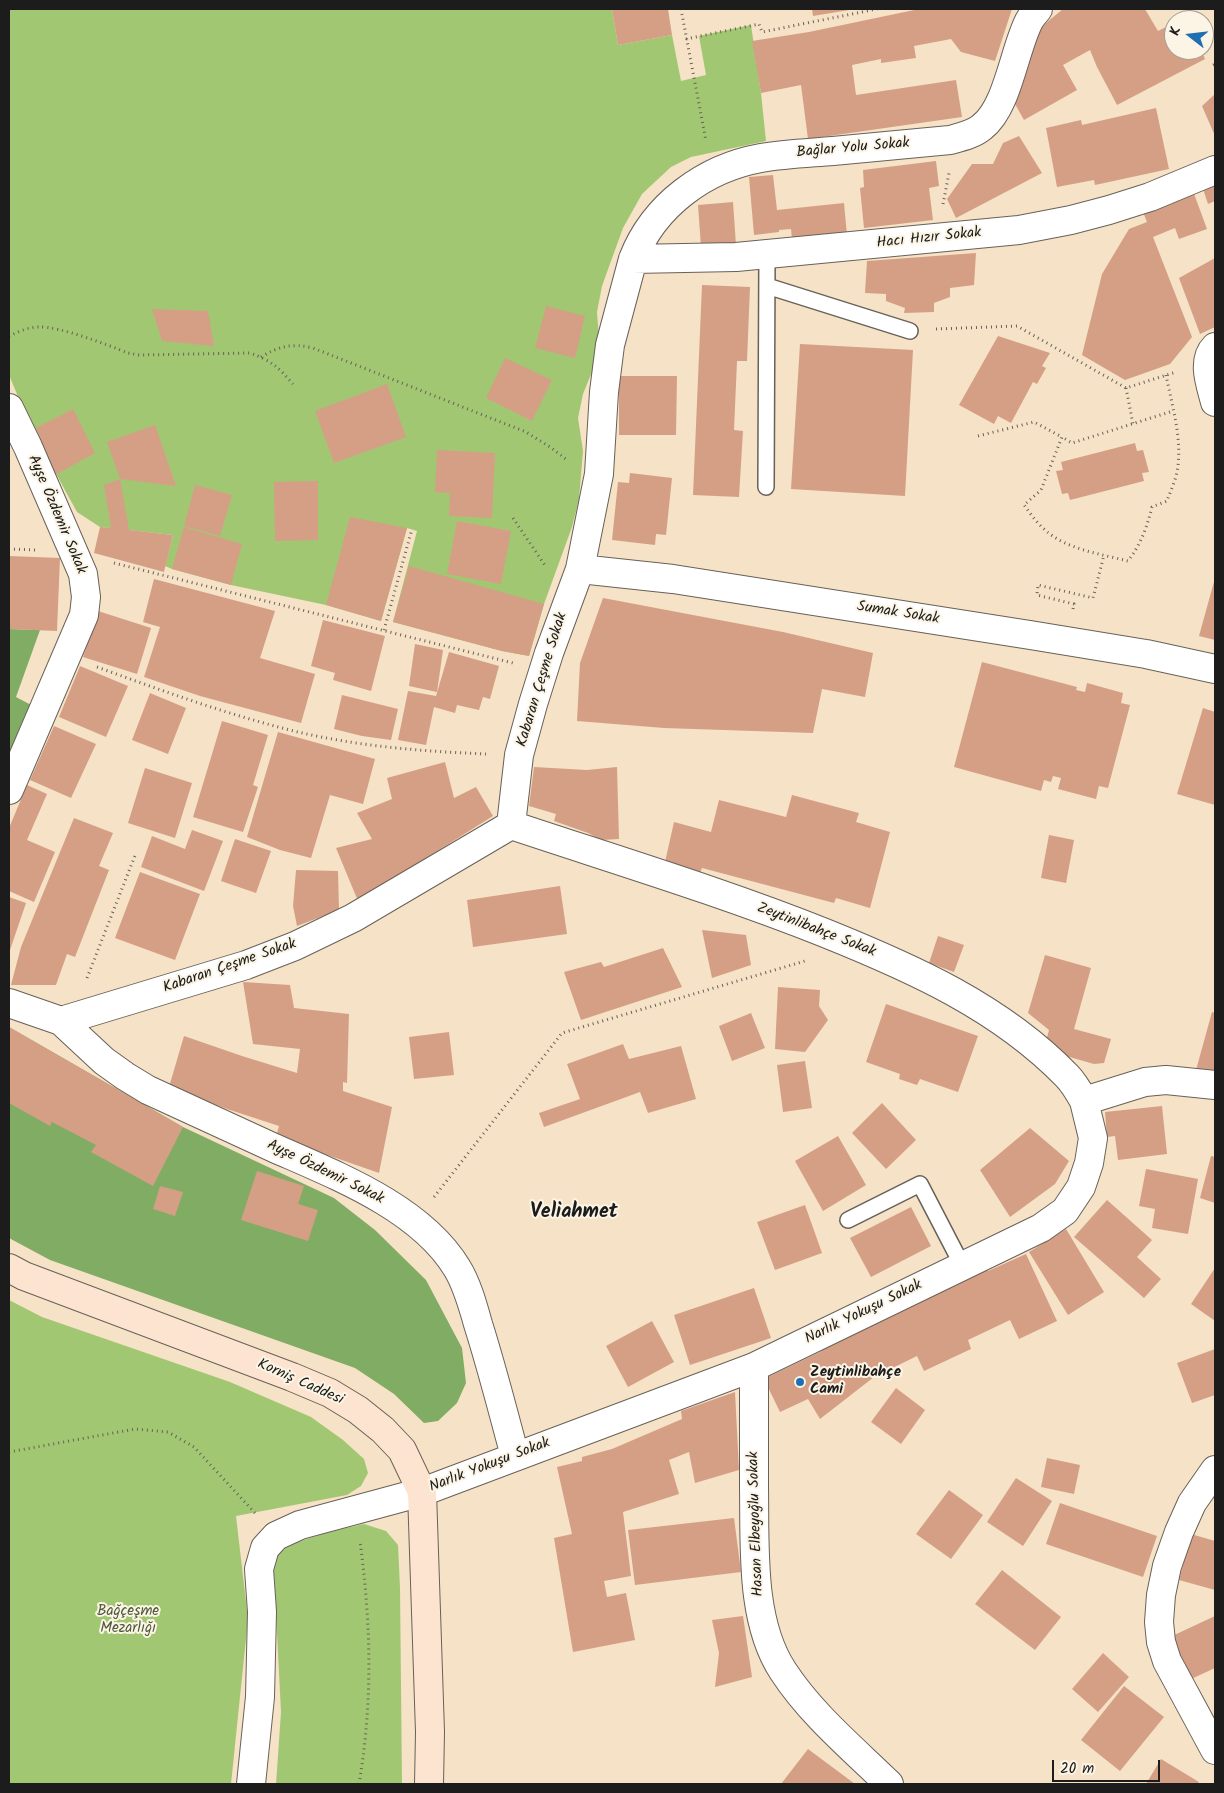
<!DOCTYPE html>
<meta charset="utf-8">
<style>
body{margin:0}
#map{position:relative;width:1224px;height:1793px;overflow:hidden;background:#f6e2c6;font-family:Kalam,sans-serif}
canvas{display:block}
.frame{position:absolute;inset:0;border:10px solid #1c1c1c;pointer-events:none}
.north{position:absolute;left:1164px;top:10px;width:50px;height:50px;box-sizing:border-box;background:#fcf5e5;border:1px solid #a29e95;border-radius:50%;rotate:286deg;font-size:14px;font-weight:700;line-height:20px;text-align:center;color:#1c1c1c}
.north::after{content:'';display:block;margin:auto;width:18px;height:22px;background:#1f6fb2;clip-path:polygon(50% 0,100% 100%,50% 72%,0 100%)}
.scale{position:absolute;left:1052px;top:1760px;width:108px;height:22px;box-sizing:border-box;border:2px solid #1c1c1c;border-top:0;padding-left:6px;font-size:15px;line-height:18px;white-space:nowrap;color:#1c1c1c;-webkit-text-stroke:4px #fcf5e5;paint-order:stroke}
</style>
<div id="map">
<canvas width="1224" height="1793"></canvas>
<div class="frame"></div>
<div class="north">K</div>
<div class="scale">20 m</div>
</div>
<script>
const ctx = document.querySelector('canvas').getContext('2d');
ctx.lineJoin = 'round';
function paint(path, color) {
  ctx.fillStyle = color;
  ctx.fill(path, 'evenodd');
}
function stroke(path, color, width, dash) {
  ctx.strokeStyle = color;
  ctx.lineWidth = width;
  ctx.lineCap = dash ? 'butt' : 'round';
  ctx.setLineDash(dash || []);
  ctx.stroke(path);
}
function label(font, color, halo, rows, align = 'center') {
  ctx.font = font + ' Kalam,sans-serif';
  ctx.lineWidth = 4;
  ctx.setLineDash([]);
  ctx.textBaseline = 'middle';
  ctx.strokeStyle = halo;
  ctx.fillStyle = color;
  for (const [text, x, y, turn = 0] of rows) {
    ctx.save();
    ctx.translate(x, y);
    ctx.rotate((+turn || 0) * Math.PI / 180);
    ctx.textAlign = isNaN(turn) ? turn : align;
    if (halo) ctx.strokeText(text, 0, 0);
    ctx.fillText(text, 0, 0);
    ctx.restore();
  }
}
paint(new Path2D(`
 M 9,9 L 612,9 L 618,45 L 672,35 L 681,81 L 706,75 L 699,36 L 751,25 L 761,93 L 766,141 L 691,157 L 671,167 L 642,194 L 623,228 L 602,286 L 597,312 L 600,352 L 583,394 L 578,418 L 583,451 L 579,499 L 572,527 L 544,604 L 529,656 L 502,651 L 393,622 L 417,531 L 407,528 L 381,621 L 326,605 L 231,585 L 172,569 L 165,566 L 173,535 L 100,527 L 77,512 L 32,430 L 9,375 Z
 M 9,1300 L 42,1317 L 230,1382 L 311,1417 L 343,1440 L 364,1459 L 368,1473 L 361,1486 L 347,1495 L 236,1516 L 248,1619 L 231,1784 L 9,1784 Z
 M 364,1524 L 386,1531 L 398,1545 L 400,1588 L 402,1784 L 276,1784 L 281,1712 L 274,1575 C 274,1570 274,1561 277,1556 C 285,1541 346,1528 364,1524 Z`), '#a2c772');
paint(new Path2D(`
 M 9,629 L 40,630 L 16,697 L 33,706 L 9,760 Z
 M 9,1027 L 183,1127 L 334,1198 L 375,1230 L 426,1280 L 462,1348 L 466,1383 L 457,1403 L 438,1421 L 424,1423 L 394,1394 L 355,1368 L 50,1260 L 9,1238 Z`), '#81ac64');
paint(new Path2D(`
 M 612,9 L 668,9 L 672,35 L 618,45 Z
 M 812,9 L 849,9 L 849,10 L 813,16 Z
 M 919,9 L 1012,9 L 995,61 L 961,52 L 951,39 L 914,46 L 916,58 L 881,63 L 881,59 L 852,65 L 856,95 L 956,80 L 962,117 L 808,139 L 801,85 L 761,93 L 752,41 L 809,32 Z
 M 1063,9 L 1145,9 L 1158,31 L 1174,23 L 1174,50 L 1201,50 L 1205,59 L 1117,105 L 1097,67 L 1090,50 L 1063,65 L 1077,90 L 1024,120 L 1010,95 L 1030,36 Z
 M 1197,11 L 1202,20 L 1179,20 Z
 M 1204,23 L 1211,36 L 1204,40 Z
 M 1215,94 L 1215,136 L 1202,106 Z
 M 1156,108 L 1169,169 L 1095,185 L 1094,180 L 1057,187 L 1046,128 L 1081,120 L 1082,125 Z
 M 1019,136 L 1042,173 L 956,218 L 947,199 L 972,164 L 993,164 L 1003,143 Z
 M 936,161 L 939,186 L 929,188 L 933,220 L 864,228 L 860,188 L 864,187 L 863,170 Z
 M 773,175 L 777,210 L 844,203 L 847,235 L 792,239 L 791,229 L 779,230 L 779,232 L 754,235 L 749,177 Z
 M 1215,181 L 1215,201 L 1208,204 L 1202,186 Z
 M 1193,191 L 1207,229 L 1179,239 L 1175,228 L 1153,237 L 1192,337 L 1170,364 L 1125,380 L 1082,355 L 1102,274 L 1129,229 L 1147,222 L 1143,212 Z
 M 733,202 L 736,245 L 701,247 L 698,205 Z
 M 976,253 L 974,285 L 950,288 L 950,297 L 934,303 L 934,312 L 904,313 L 905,308 L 886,301 L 886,294 L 865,293 L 867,261 Z
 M 1215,258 L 1215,327 L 1200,334 L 1179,278 Z
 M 702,285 L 750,287 L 747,361 L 737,361 L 734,430 L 743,431 L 739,497 L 693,495 Z
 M 546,306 L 585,316 L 575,358 L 535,348 Z
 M 152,309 L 208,311 L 214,346 L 162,341 Z
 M 998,336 L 1050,353 L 1042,366 L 1046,368 L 1037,384 L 1033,382 L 1011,423 L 998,416 L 994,424 L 959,405 Z
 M 800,344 L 913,350 L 905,496 L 791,489 Z
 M 505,358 L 552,380 L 532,421 L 486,398 Z
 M 619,376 L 677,376 L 676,435 L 619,435 Z
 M 387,384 L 406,437 L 334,463 L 315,411 Z
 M 73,409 L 95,453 L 55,475 L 32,430 Z
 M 155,425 L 176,486 L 120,479 L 107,442 Z
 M 1135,443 L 1137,451 L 1143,450 L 1149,472 L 1142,473 L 1144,481 L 1070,500 L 1068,493 L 1062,494 L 1056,471 L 1063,470 L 1061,462 Z
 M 437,450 L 495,453 L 492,518 L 449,516 L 450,493 L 435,492 Z
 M 630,473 L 672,478 L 666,535 L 656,534 L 655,545 L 612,540 L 618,482 L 629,483 Z
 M 120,479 L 129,530 L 173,535 L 164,572 L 94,553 L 100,527 L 111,528 L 104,485 Z
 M 318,481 L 318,540 L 275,541 L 274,482 Z
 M 195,485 L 232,495 L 220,536 L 184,526 Z
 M 350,517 L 407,528 L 381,621 L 326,605 Z
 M 457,521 L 511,531 L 501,584 L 447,574 Z
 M 184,527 L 242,544 L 231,585 L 172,569 Z
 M 9,556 L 60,558 L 57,631 L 9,629 Z
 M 409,566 L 544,604 L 529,656 L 502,651 L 393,622 Z
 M 1215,578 L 1215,640 L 1199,636 Z
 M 154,579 L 275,611 L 260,658 L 315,674 L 301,723 L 200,696 L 144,677 L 160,627 L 143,622 Z
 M 603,598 L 783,632 L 873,653 L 865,697 L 822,689 L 813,733 L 664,728 L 577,721 L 580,663 Z
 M 98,611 L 151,628 L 137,674 L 83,657 Z
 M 323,620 L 385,636 L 371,691 L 333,680 L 335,673 L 311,666 Z
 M 415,644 L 443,650 L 437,692 L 409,686 Z
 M 449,652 L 499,666 L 490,699 L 483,697 L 479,710 L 457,705 L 455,713 L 434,707 L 426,745 L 398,740 L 408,691 L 436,696 Z
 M 982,662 L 1077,687 L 1076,690 L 1085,692 L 1087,683 L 1123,693 L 1121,703 L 1130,705 L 1108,788 L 1099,786 L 1096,799 L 1058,789 L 1061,778 L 1053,776 L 1051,782 L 1044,780 L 1041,791 L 954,767 Z
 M 80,666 L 128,686 L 106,737 L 59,717 Z
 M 150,693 L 186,708 L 168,754 L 132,740 Z
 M 342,695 L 398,709 L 391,740 L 362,736 L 334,729 Z
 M 1203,708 L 1215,712 L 1215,805 L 1177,794 Z
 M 222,721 L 268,735 L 253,785 L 258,787 L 243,832 L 193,817 Z
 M 54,726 L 96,744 L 71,798 L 30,780 Z
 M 278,732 L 375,759 L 363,804 L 330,795 L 311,858 L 280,850 L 247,837 Z
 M 445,762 L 454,798 L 476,787 L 493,816 L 358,901 L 336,848 L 372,839 L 357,813 L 392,799 L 387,778 Z
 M 534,767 L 587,770 L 617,767 L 619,839 L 601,840 L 588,833 L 554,821 L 556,814 L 529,806 Z
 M 145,768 L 192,783 L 175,838 L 128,823 Z
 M 27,785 L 47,794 L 27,840 L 55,852 L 34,902 L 9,891 L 9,828 Z
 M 792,795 L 859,813 L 856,822 L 890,832 L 870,908 L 836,898 L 834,903 L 702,868 L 700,873 L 665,862 L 674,822 L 711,832 L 719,800 L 786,817 Z
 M 74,818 L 113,833 L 99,866 L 109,870 L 75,957 L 67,954 L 56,985 L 11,985 L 21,947 Z
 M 192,830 L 223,841 L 204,891 L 141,867 L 152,836 L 185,849 Z
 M 1049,835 L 1074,840 L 1066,883 L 1041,878 Z
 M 235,839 L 271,851 L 256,893 L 221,881 Z
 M 296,870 L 338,871 L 339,910 L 297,926 L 293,906 Z
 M 140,872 L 200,894 L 175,960 L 115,938 Z
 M 560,886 L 567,934 L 473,947 L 467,900 Z
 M 9,897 L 26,903 L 9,953 Z
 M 702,930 L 746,935 L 751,965 L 712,978 Z
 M 938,936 L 964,945 L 954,972 L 929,963 Z
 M 663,948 L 682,987 L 581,1020 L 564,972 L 601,962 L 604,967 Z
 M 1045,955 L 1091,968 L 1074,1029 L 1111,1039 L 1104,1063 L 1094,1064 L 1066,1056 L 1046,1041 L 1049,1030 L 1028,1013 Z
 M 243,982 L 290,985 L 294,1008 L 349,1014 L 347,1083 L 343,1082 L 343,1091 L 392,1107 L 379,1173 L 276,1137 L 279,1126 L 227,1109 L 169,1087 L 184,1036 L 242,1056 L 297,1073 L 300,1049 L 253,1044 Z
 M 778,987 L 820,990 L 819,1006 L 828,1020 L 805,1052 L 775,1049 Z
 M 886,1004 L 978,1036 L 958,1092 L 920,1079 L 917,1085 L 899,1079 L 900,1074 L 866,1062 Z
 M 1212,1012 L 1215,1013 L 1215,1075 L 1196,1070 Z
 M 751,1013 L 765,1048 L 732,1061 L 719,1026 Z
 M 9,1027 L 183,1127 L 153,1186 L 91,1152 L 96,1145 L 52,1122 L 50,1126 L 9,1103 Z
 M 449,1032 L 454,1075 L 414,1079 L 409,1037 Z
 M 623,1044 L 629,1059 L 681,1046 L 696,1099 L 648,1113 L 640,1092 L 544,1127 L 539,1113 L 580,1099 L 567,1064 Z
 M 805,1061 L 812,1108 L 783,1112 L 777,1065 Z
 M 882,1103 L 916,1140 L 886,1169 L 852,1133 Z
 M 1162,1106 L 1167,1154 L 1118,1160 L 1115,1136 L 1107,1137 L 1105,1112 Z
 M 1030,1128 L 1069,1161 L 1055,1184 L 1010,1217 L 980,1170 Z
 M 838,1136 L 866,1185 L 823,1211 L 795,1161 Z
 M 1211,1156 L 1215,1157 L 1215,1203 L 1200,1198 Z
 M 1146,1169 L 1198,1179 L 1188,1234 L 1152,1228 L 1155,1209 L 1139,1206 Z
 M 257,1171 L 304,1186 L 298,1204 L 318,1210 L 308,1241 L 241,1220 Z
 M 160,1186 L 183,1192 L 175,1216 L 153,1209 Z
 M 1107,1200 L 1152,1240 L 1137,1257 L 1161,1279 L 1144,1298 L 1074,1237 Z
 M 805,1205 L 822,1253 L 775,1270 L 757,1222 Z
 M 911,1207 L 931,1246 L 871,1277 L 850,1238 Z
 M 1066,1229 L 1104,1292 L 1068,1315 L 1029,1252 Z
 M 1026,1254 L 1057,1321 L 1019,1339 L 1010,1320 L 968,1340 L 971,1349 L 924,1371 L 917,1356 L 874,1377 L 820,1419 L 808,1399 L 780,1412 L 764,1379 L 820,1352 L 850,1332 L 985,1266 L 988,1271 Z
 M 1215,1268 L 1215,1321 L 1191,1304 Z
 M 754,1288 L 771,1338 L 690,1365 L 674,1315 Z
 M 652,1321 L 674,1362 L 628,1387 L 606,1346 Z
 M 1215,1349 L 1215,1395 L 1192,1403 L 1177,1363 Z
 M 896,1388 L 925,1410 L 901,1444 L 871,1422 Z
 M 735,1392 L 739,1470 L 695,1483 L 689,1452 L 669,1460 L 679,1494 L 623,1512 L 631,1576 L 604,1581 L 607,1597 L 626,1593 L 635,1640 L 573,1652 L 554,1538 L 572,1534 L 557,1467 L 582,1461 L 582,1457 L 612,1449 L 682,1419 L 681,1411 Z
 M 1047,1458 L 1080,1465 L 1074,1494 L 1041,1487 Z
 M 1016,1478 L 1052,1501 L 1023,1546 L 987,1522 Z
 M 949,1490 L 983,1515 L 951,1559 L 916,1534 Z
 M 1060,1503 L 1157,1536 L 1143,1577 L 1046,1544 Z
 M 734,1518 L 741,1572 L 635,1585 L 628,1530 Z
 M 1191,1534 L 1215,1541 L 1215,1590 L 1179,1580 Z
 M 1002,1570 L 1061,1617 L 1035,1650 L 975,1604 Z
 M 743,1616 L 752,1677 L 715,1687 L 719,1653 L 712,1620 Z
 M 1215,1616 L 1215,1668 L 1189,1680 L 1170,1637 Z
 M 1103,1653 L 1129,1677 L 1098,1712 L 1072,1689 Z
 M 1124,1686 L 1164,1717 L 1120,1771 L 1081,1740 Z
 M 808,1749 L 855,1784 L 781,1784 Z
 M 1161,1759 L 1199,1782 L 1198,1784 L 1146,1784 Z`), '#d59f85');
const lane = new Path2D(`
 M 767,286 L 910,331
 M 766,487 L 767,254
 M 848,1220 L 920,1184 L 962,1265`);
const street = new Path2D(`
 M 633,259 L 736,257 L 1019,230 L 1071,220 L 1109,210 L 1150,197 L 1215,170
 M 1215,347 C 1201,361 1211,386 1215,402
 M 9,408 L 28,447 L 83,574 L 86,597 L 84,615 L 9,790
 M 580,569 L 673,579 L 1030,635 L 1146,654 L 1215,669
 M 511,825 L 519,755 L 533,704 L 549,653 L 580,569 L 599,474 L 604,392 L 610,345 L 633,259 C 654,205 705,168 761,158 C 784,154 809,153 833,151 C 872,147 911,144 950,140 C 961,137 974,134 982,127 C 1008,107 1014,50 1029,21 C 1031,17 1035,13 1038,9
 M 511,825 C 616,860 722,892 825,933 C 912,968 1000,1007 1067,1076 C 1074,1083 1079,1092 1084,1101
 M 9,1003 L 61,1021 L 104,1061 L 125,1076 L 148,1090 C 189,1109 231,1128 272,1147 C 335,1175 420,1207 457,1268 C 467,1284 473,1306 478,1324 C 492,1368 503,1412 515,1456
 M 61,1021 L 246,965 L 295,946 L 353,918 L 511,825
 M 754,1367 C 754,1407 754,1448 754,1488 C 755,1546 750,1621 783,1671 C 811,1714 852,1748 889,1784
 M 1215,1470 L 1192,1503 L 1179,1532 L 1167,1566 L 1161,1595 L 1159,1622 L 1161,1642 L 1167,1661 L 1215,1750
 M 251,1784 L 260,1697 L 262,1612 L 259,1569 L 265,1548 L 276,1536 L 300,1525 L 422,1492 L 754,1367 L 1041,1228 L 1065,1211 L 1081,1187 L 1089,1163 L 1093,1138 L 1084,1101 L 1145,1082 L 1166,1080 L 1215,1085`);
const secondary = new Path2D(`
 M 9,1268 L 24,1276 L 292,1377 L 330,1393 L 358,1410 L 383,1430 L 402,1450 L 422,1492 L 430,1732 L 429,1784`);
stroke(lane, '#686158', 18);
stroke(street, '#686158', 30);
stroke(secondary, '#686158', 30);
stroke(new Path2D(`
 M 681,9 L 706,141
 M 686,39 L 759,24 L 762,32 L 877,9
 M 1213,65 L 1215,64
 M 943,204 L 949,173
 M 936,329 L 1017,326 L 1126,388 L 1176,372
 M 9,336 C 18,332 28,327 39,327 C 59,326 108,345 128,353 L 139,355 L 250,353 C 272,361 278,367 293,384
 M 261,357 C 279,346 292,343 313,348 L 526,432 L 550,447 L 567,460
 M 1166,375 C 1172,406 1183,440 1177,472 C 1175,482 1170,492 1167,501 L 1152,507 C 1147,527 1141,544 1128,561 C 1100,554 1065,549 1044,529 C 1036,522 1030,513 1024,505 L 1041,490 L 1062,437 L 1072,443 L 1173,411
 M 1126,388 L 1133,424
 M 978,436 L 1034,422 L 1062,437
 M 513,518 L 546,567
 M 9,549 L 37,550
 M 114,563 L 513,663
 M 1073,609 L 1074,604 L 1037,595 L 1038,585 L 1093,598 L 1104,555
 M 384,630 L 412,529
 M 97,667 C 155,688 212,709 271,725 C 341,745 414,751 486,754
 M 87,978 L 136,853
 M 434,1197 L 562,1033 L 805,961
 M 9,1452 L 135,1429 L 168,1432 L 194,1447 L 255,1513
 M 359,1784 C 373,1701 371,1624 360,1541`), '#686158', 3, [1, 4]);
stroke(lane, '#fff', 15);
stroke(street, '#fff', 28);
stroke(secondary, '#fde4d1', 28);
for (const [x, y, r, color] of [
 [800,1382,5,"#1f6fb2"]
]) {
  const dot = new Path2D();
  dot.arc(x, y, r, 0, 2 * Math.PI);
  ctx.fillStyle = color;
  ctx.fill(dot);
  stroke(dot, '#fcf5e5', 2);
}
label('15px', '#1c1c1c', '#fcf5e5', [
 ["Bağlar Yolu Sokak",853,149,-5],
 ["Hacı Hızır Sokak",929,239,-6],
 ["Ayşe Özdemir Sokak",56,515,67],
 ["Sumak Sokak",898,614,9],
 ["Kabaran Çeşme Sokak",543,680,-73],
 ["Zeytinlibahçe Sokak",816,931,21],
 ["Kabaran Çeşme Sokak",230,967,-19],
 ["Ayşe Özdemir Sokak",325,1173,26],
 ["Narlık Yokuşu Sokak",864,1313,-26],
 ["Korniş Caddesi",300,1383,24],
 ["Narlık Yokuşu Sokak",490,1466,-21],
 ["Hasan Elbeyoğlu Sokak",757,1524,-92]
]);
label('bold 15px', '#1c1c1c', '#fcf5e5', [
 ["Zeytinlibahçe",810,1373],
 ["Cami",810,1390]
], 'left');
label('15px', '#4b583a', '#fcf5e5', [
 ["Bağçeşme",128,1612],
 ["Mezarlığı",128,1629]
]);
label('bold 20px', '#1c1c1c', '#fcf5e5', [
 ["Veliahmet",574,1214]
]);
</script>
